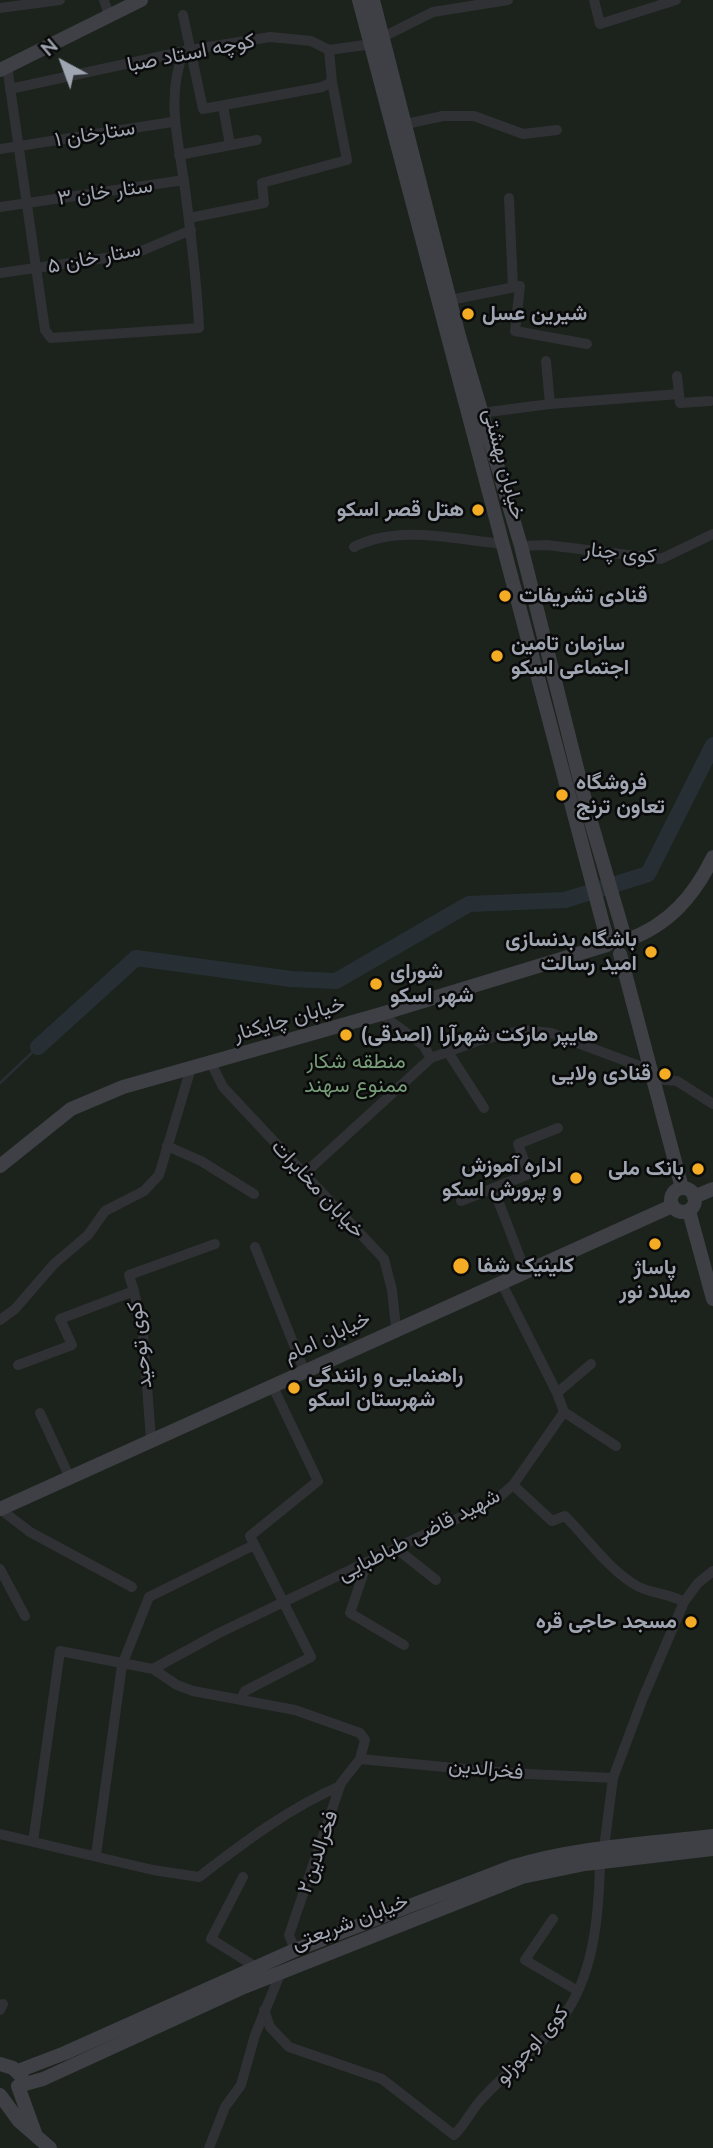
<!DOCTYPE html>
<meta charset="utf-8">
<style>
body{margin:0}
#map{position:relative;width:713px;height:2148px;overflow:hidden;background:#0f0f10;font-family:Mulish,sans-serif}
canvas{display:block}
.north{position:absolute;left:28px;top:28px;width:70px;height:70px;-webkit-text-stroke:5px #0a0a0b;paint-order:stroke;rotate:319deg;font-size:19px;font-weight:700;line-height:28px;text-align:center;color:#9fa5b1}
.north::after{content:'';display:block;margin:auto;width:24px;height:32px;background:#9fa5b1;clip-path:polygon(50% 0,100% 100%,50% 72%,0 100%)}
</style>
<div id="map">
<canvas width="713" height="2148"></canvas>
<div class="north">N</div>
</div>
<script>
const ctx = document.querySelector('canvas').getContext('2d');
ctx.lineJoin = 'round';
function paint(path, color) {
  ctx.fillStyle = color;
  ctx.fill(path, 'evenodd');
}
function stroke(path, color, width, dash) {
  ctx.strokeStyle = color;
  ctx.lineWidth = width;
  ctx.lineCap = dash ? 'butt' : 'round';
  ctx.setLineDash(dash || []);
  ctx.stroke(path);
}
function label(font, color, halo, rows, align = 'center') {
  ctx.font = font + ' Mulish,Vazirmatn,sans-serif';
  ctx.lineWidth = 5;
  ctx.setLineDash([]);
  ctx.textBaseline = 'middle';
  ctx.strokeStyle = halo;
  ctx.fillStyle = color;
  for (const [text, x, y, turn = 0] of rows) {
    ctx.save();
    ctx.translate(x, y);
    ctx.rotate((+turn || 0) * Math.PI / 180);
    ctx.textAlign = isNaN(turn) ? turn : align;
    if (halo) ctx.strokeText(text, 0, 0);
    ctx.fillText(text, 0, 0);
    ctx.restore();
  }
}
paint(new Path2D(`
 M 0,0 L 713,0 L 713,2148 L 0,2148 Z`), '#1b231c');
stroke(new Path2D(`
 M 0,1083 L 38,1047`), '#272f35', 2.5);
stroke(new Path2D(`
 M 38,1047 L 136,958 L 291,979 L 336,981 L 469,904 L 565,900 L 648,874 L 713,745`), '#272f35', 16);
stroke(new Path2D(`
 M 104,0 L 109,15
 M 594,0 L 600,24 L 676,0
 M 0,8 L 60,0
 M 183,15 L 203,109 L 322,87 L 332,82 L 329,50
 M 383,37 L 433,12 L 508,0
 M 7,66 L 45,330 L 51,338 L 199,328 C 197,281 191,235 185,189 C 179,142 165,98 184,51
 M 10,89 L 190,50 L 270,37 L 311,41 L 329,50 L 372,44
 M 223,106 L 230,145
 M 406,124 L 443,116 L 474,116 L 523,134 L 557,130
 M 0,149 L 172,122
 M 179,155 L 257,140
 M 509,198 L 513,287
 M 0,207 L 184,180
 M 189,218 L 264,203 L 262,183 L 347,160 L 332,82
 M 0,273 L 134,254 L 191,230
 M 450,300 L 520,286 L 515,331 L 587,344
 M 546,361 L 550,404
 M 677,376 L 680,403 L 710,401
 M 481,413 L 550,404 L 679,394
 M 521,546 L 547,545 L 661,559 L 713,534
 M 354,547 C 400,524 456,540 504,544
 M 381,1014 L 423,1045 L 431,1058
 M 448,1052 L 484,1108
 M 211,1063 L 223,1087 L 384,1259 L 392,1290 L 396,1328
 M 653,1079 L 677,1081 L 713,1104
 M 167,1146 L 201,1161 L 254,1194
 M 304,1174 L 431,1058 L 480,1040 L 524,1030 L 551,1033 L 650,1070
 M 494,1190 L 526,1273
 M 461,1201 L 529,1174 L 518,1144 L 558,1128
 M 255,1247 L 304,1370
 M 134,1291 L 129,1275 L 215,1244
 M 0,1320 L 15,1309 L 54,1264 L 88,1235 L 105,1211 L 144,1191 L 159,1175 L 191,1068
 M 18,1365 L 72,1345 L 60,1319 L 134,1291 L 143,1334 L 151,1439
 M 557,1393 L 591,1364
 M 564,1412 L 616,1446
 M 40,1413 L 69,1476
 M 513,1485 L 552,1521 L 565,1516 C 587,1538 610,1571 637,1586 C 652,1594 669,1593 684,1602
 M 0,1509 L 30,1532 L 132,1587
 M 397,1549 L 436,1580
 M 367,1563 L 350,1613 L 404,1645
 M 0,1569 L 25,1616
 M 153,1669 L 219,1633 L 496,1500 L 513,1485 L 564,1412 L 557,1393 L 502,1284
 M 241,1699 L 245,1691 L 311,1657 L 250,1536 L 318,1481 L 272,1385
 M 360,1759 L 508,1773 L 613,1778
 M 0,1834 L 153,1870 L 199,1877 C 243,1843 289,1808 340,1786
 M 33,1842 L 60,1651 L 153,1669 L 177,1685 L 193,1691 L 295,1710 L 360,1733 L 365,1740 L 360,1759 L 341,1783 L 289,1935 L 295,1950
 M 604,1848 L 613,1778 L 643,1698 L 684,1602 L 698,1583 L 713,1571
 M 96,1855 L 122,1665 L 149,1597 L 254,1545
 M 243,1877 L 211,1939 L 256,1967
 M 553,1919 L 525,1960 L 578,1991
 M 0,2010 L 3,2004
 M 264,2010 L 270,2027 L 289,2047 L 382,2079 L 454,2135 C 465,2125 470,2112 480,2101 C 508,2069 546,2044 569,2008 C 595,1966 599,1910 600,1862
 M 209,2148 L 225,2107 L 241,2085 L 255,2035 L 281,1972`), '#303135', 10);
stroke(new Path2D(`
 M 359,0 L 607,939
 M 373,0 L 459,336 L 521,546 L 587,808 L 624,935
 M 0,70 L 141,0
 M 627,940 C 669,925 694,896 713,857
 M 620,954 L 682,1188
 M 0,1166 L 71,1109 L 123,1087 L 381,1014 L 607,945
 M671 1200a12 12 0 1 1 24 0a12 12 0 1 1-24 0Z
 M 694,1197 L 713,1189
 M 689,1211 L 713,1299
 M 0,1509 L 672,1206
 M 0,2064 L 13,2068 L 22,2077
 M 18,2071 L 65,2053 L 295,1950 L 511,1867 C 576,1847 646,1844 713,1836
 M 0,2095 L 19,2121 L 50,2148
 M 35,2133 L 18,2086 L 43,2079 L 244,1987 L 522,1877 L 585,1864 L 713,1849`), '#3e4045', 14);
for (const [x, y, r, color] of [
 [468,314,7,"#f3ac24"],
 [478,510,7,"#f3ac24"],
 [505,596,7,"#f3ac24"],
 [497,656,7,"#f3ac24"],
 [562,795,7,"#f3ac24"],
 [651,952,7,"#f3ac24"],
 [376,984,7,"#f3ac24"],
 [346,1035,7,"#f3ac24"],
 [665,1074,7,"#f3ac24"],
 [698,1169,7,"#f3ac24"],
 [576,1178,7,"#f3ac24"],
 [655,1244,7,"#f3ac24"],
 [461,1266,9,"#f3ac24"],
 [294,1388,7,"#f3ac24"],
 [691,1622,7,"#f3ac24"]
]) {
  const dot = new Path2D();
  dot.arc(x, y, r, 0, 2 * Math.PI);
  ctx.fillStyle = color;
  ctx.fill(dot);
  stroke(dot, '#0a0a0b', 2.5);
}
label('21px', '#9fa5b1', '#0a0a0b', [
 ["کوچه استاد صبا",191,53,-11],
 ["ستارخان ۱",95,134,-9],
 ["ستار خان ۳",105,192,-8],
 ["ستار خان ۵",94,258,-11],
 ["خیابان بهشتی",504,464,75],
 ["کوی چنار",620,553,6],
 ["خیابان چایکنار",289,1019,-16],
 ["خیابان مخابرات",318,1189,47],
 ["خیابان امام",327,1337,-25],
 ["کوی توحید",140,1345,-97],
 ["شهید قاضی طباطبایی",419,1535,-27],
 ["فخرالدین",486,1769,6],
 ["فخرالدین۲",318,1852,-71],
 ["خیابان شریعتی",350,1922,-21],
 ["کوی اوجوزلو",532,2045,-48]
]);
label('bold 21px', '#9fa5b1', '#0a0a0b', [
 ["شیرین عسل",482,314],
 ["هتل قصر اسکو",464,510,"right"],
 ["قنادی تشریفات",519,596],
 ["سازمان تامین",511,644],
 ["اجتماعی اسکو",511,668],
 ["فروشگاه",576,783],
 ["تعاون ترنج",576,807],
 ["باشگاه بدنسازی",637,940,"right"],
 ["امید رسالت",637,964,"right"],
 ["شورای",390,972],
 ["شهر اسکو",390,996],
 ["هایپر مارکت شهرآرا (اصدقی)",360,1035],
 ["قنادی ولایی",651,1074,"right"],
 ["اداره آموزش",562,1166,"right"],
 ["و پرورش اسکو",562,1190,"right"],
 ["بانک ملی",684,1169,"right"],
 ["کلینیک شفا",477,1266],
 ["پاساژ",655,1268,"center"],
 ["میلاد نور",655,1292,"center"],
 ["راهنمایی و رانندگی",308,1376],
 ["شهرستان اسکو",308,1400],
 ["مسجد حاجی قره",677,1622,"right"]
], 'left');
label('21px', '#769d78', '#0a0a0b', [
 ["منطقه شکار",356,1062],
 ["ممنوع سهند",356,1086]
]);
</script>
